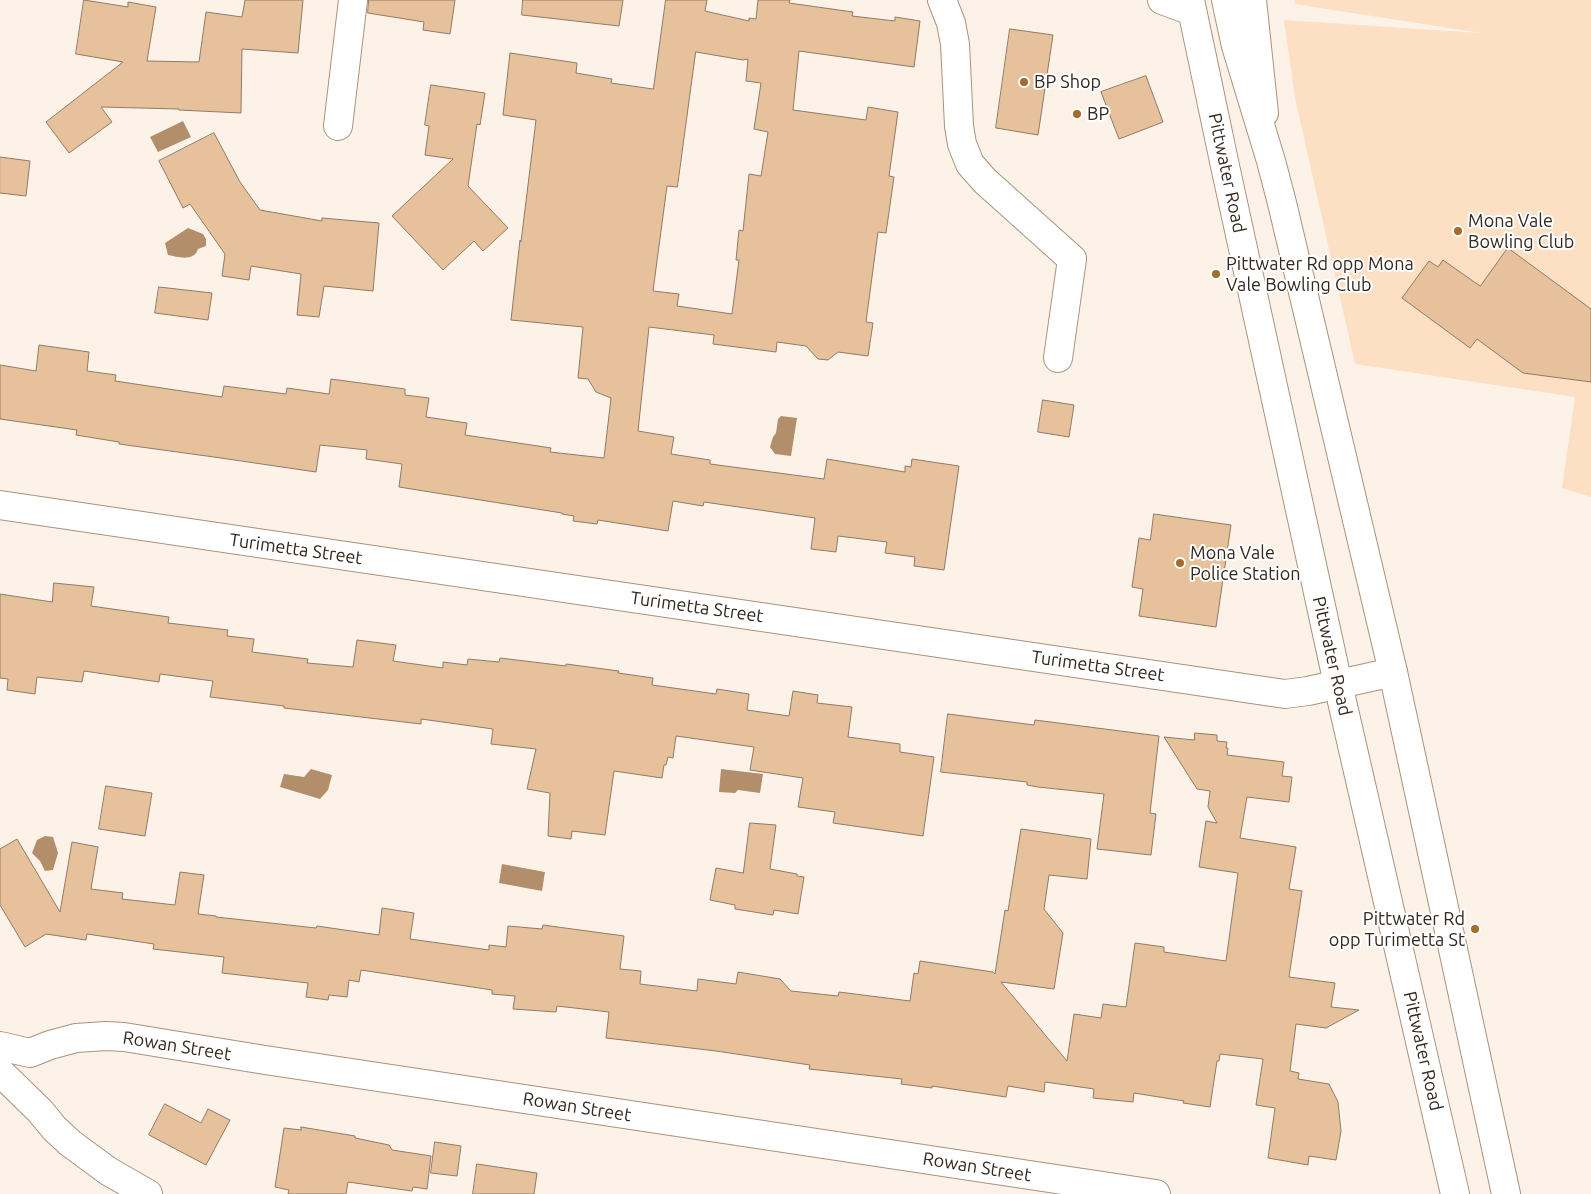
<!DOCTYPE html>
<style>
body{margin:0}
canvas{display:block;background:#fdf2e8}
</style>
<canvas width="1591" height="1194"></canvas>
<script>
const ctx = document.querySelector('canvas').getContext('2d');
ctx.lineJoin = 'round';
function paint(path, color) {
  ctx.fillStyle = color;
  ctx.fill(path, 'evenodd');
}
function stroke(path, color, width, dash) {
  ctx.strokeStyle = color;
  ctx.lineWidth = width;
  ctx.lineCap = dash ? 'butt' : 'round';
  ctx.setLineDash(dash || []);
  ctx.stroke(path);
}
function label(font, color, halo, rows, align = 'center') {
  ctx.font = font + ' Ubuntu,sans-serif';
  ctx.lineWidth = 4;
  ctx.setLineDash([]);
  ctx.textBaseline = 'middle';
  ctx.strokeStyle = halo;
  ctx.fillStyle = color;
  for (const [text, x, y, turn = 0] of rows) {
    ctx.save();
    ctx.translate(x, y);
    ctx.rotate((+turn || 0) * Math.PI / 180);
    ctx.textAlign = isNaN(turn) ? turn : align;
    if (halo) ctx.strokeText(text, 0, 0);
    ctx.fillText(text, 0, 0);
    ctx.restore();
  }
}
paint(new Path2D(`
 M 1294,0 L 1591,0 L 1591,497 L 1562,488 L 1575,397 L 1355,364 L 1295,98 L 1284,20 L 1481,33 L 1295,4 Z`), '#fddfc4');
paint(new Path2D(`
 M 183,121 L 191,137 L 158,152 L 150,137 Z
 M 188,228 L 203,234 L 206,239 L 206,246 L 198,249 C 194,262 178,257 168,255 L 165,243 Z
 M 781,416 L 797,418 L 791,456 L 775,454 L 770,447 L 773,437 L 776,433 L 778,419 Z
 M 311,769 L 332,775 L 328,790 L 320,799 L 280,787 L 284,774 L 304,777 Z
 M 721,769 L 763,774 L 760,793 L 738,790 L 735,793 L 719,792 Z
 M 45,836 L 53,837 L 58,853 L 53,870 L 45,871 L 40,861 L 32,853 L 37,840 Z
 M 502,864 L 545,872 L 542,891 L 499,883 Z`), '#b38e6b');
const building = new Path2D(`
 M 84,0 L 128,7 L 128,2 L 156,7 L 147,61 L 199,62 L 206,12 L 242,17 L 245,0 L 303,0 L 298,53 L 242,49 L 241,113 L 179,110 L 179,109 L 101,107 L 112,122 L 69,153 L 46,122 L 123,62 L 76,54 Z
 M 369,0 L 455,0 L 450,34 L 423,30 L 424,22 L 368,13 Z
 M 523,0 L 623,0 L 619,26 L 522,15 Z
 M 666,0 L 707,0 L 705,11 L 749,21 L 749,18 L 756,19 L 758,0 L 790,0 L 789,3 L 853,12 L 852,16 L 895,21 L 895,17 L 920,21 L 914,67 L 799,51 L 793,110 L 866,120 L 868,107 L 898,112 L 889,176 L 894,177 L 886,233 L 878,232 L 866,322 L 873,323 L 868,356 L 838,352 L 828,360 L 818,359 L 806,346 L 777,342 L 776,352 L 713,344 L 714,335 L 649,327 L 638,431 L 674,437 L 671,454 L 710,460 L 710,464 L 824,479 L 827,459 L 905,472 L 905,466 L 911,467 L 912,459 L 959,466 L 944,570 L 914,566 L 915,557 L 885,553 L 887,542 L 838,536 L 836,552 L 811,549 L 815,518 L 704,502 L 703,506 L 673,501 L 668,531 L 598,520 L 597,524 L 573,521 L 574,516 L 562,514 L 562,513 L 399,487 L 402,464 L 366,459 L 367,450 L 320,445 L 316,472 L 214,457 L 119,444 L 119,442 L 76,435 L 77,430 L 0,419 L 0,365 L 36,371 L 39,345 L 89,352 L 87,371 L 116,375 L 115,381 L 222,397 L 224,386 L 286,394 L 287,388 L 329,394 L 331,379 L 405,389 L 405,395 L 429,398 L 426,417 L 467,423 L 465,435 L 551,448 L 550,452 L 604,458 L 611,398 L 596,392 L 588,379 L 578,378 L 583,327 L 511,320 L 520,240 L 521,242 L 536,120 L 503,115 L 510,53 L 577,63 L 576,73 L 612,79 L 611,83 L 653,89 ZM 696,52 L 743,60 L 748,59 L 746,81 L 761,83 L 754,129 L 768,132 L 761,176 L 749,174 L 743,231 L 739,230 L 736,260 L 739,260 L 732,314 L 677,306 L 679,294 L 653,291 L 667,186 L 677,187 Z
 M 1010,29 L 1053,35 L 1038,135 L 996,128 Z
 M 1146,76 L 1163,122 L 1119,139 L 1101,92 Z
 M 431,85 L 485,93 L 480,125 L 477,124 L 468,186 L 508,228 L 483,251 L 474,241 L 443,270 L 392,216 L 453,159 L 425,155 L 429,126 L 425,125 Z
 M 214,133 L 240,182 L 260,210 L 322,221 L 322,218 L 379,223 L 373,291 L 324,286 L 319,317 L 297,315 L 301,274 L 251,266 L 249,280 L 222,276 L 225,254 L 190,204 L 183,208 L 159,161 Z
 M 0,157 L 30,161 L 26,196 L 0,193 Z
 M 1508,248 L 1591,309 L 1591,382 L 1523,373 L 1477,339 L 1470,348 L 1402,298 L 1429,261 L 1438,267 L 1443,260 L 1480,286 Z
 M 159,287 L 212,293 L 208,320 L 155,313 Z
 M 1043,400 L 1074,405 L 1069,437 L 1038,432 Z
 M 1154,514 L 1231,525 L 1216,627 L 1139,616 L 1143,589 L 1132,587 L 1139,538 L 1150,540 Z
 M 54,583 L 94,587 L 91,606 L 169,617 L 168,623 L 228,630 L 227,636 L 254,639 L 252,652 L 308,659 L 307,663 L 353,667 L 357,640 L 396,645 L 393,661 L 443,668 L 443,662 L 467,665 L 468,659 L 499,662 L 500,658 L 566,666 L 566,664 L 619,671 L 618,673 L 653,678 L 652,685 L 716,694 L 717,689 L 749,694 L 747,710 L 789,716 L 793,691 L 818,695 L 817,703 L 852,707 L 848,737 L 900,744 L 900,752 L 934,757 L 923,836 L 833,823 L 835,812 L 798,807 L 803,778 L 750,770 L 754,747 L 676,736 L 673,758 L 668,757 L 666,765 L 664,765 L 662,778 L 614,771 L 605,835 L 572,831 L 571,839 L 548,836 L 550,793 L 527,789 L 536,749 L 491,744 L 493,729 L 421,719 L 421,724 L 284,708 L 284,706 L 210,697 L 213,681 L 160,674 L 159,682 L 84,671 L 82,682 L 37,677 L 35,694 L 7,690 L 8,679 L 0,678 L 0,594 L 52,602 Z
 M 948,714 L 1034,725 L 1035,720 L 1159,736 L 1150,813 L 1156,814 L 1151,855 L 1097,849 L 1104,794 L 1038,787 L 1027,785 L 1027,782 L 941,772 Z
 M 1195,733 L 1217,735 L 1217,741 L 1227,742 L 1226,748 L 1228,748 L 1227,755 L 1284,762 L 1282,776 L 1292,777 L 1289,802 L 1247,797 L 1240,838 L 1296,847 L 1289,889 L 1302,891 L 1289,977 L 1335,983 L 1331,1007 L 1359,1010 L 1326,1028 L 1296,1024 L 1290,1071 L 1299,1073 L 1298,1079 L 1329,1084 L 1338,1102 L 1341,1131 L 1336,1160 L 1309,1156 L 1308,1165 L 1268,1158 L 1275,1108 L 1256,1105 L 1263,1059 L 1220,1054 L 1219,1061 L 1217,1061 L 1210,1107 L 1183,1103 L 1184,1101 L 1134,1093 L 1133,1102 L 1093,1098 L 1094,1089 L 1045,1082 L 1044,1092 L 1008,1086 L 1006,1097 L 932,1086 L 932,1088 L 901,1084 L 902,1079 L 809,1069 L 810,1065 L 716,1051 L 606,1038 L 609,1012 L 557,1006 L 556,1012 L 513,1009 L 515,996 L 492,994 L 492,990 L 361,970 L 359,982 L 349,980 L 347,997 L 329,995 L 328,1000 L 306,997 L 308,983 L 222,973 L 224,957 L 153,949 L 154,944 L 87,934 L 86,940 L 46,934 L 25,947 L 0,905 L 0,849 L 17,839 L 60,912 L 72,842 L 98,847 L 91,889 L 123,893 L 122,899 L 175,905 L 180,872 L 204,875 L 198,914 L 216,916 L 216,917 L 316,928 L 317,926 L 379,935 L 382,908 L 414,913 L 410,939 L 489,950 L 489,945 L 506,947 L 508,926 L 542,929 L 543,925 L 624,936 L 620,969 L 641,971 L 640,984 L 697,991 L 698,979 L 736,984 L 738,972 L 780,979 L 791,991 L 838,996 L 839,992 L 910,1001 L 914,973 L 918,974 L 920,961 L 993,972 L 995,974 L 1005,910 L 1008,911 L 1021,829 L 1091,839 L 1087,879 L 1049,875 L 1044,909 L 1063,933 L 1054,989 L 1001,982 L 1067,1061 L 1074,1014 L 1101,1018 L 1103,1004 L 1126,1007 L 1135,943 L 1164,947 L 1164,952 L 1226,961 L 1238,873 L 1199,867 L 1206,821 L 1217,823 L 1208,807 L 1210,791 L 1197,789 L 1164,737 L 1194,740 Z
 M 106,786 L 152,793 L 145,836 L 99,829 Z
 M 750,823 L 776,825 L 770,869 L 797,874 L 797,876 L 804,877 L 798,914 L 774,910 L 773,915 L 735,909 L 735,905 L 710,900 L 716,868 L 743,873 Z
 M 165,1104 L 201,1123 L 208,1109 L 230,1120 L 206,1165 L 149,1135 Z
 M 301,1127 L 355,1136 L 355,1138 L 389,1145 L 392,1150 L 431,1156 L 427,1189 L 413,1187 L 412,1191 L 348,1182 L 346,1194 L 288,1194 L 289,1190 L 275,1187 L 284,1128 L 301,1130 Z
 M 435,1142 L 461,1146 L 457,1176 L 431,1173 Z
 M 477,1164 L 537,1173 L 534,1194 L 473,1194 Z`);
paint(building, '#e7c19c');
stroke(building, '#917a64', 1);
const minor = new Path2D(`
 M 942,0 L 951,23 L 955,44 L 959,126 L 962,144 L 970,164 L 985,181 L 1072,259 L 1058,358
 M 1162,0 L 1192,11
 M 338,126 L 353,0
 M 0,505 L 1285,694 L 1308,691 L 1393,672
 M 0,1046 L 30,1053 L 50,1045 L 76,1038 L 106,1036 L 124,1037 L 265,1060 L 1156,1194
 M 0,1072 L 40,1111 L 54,1128 L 70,1143 L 108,1171 L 148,1194`);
const major = new Path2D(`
 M 1252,0 L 1264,113`);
const highway = new Path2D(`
 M 1190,0 L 1225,166 L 1338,684 L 1455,1194
 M 1226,0 L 1236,46 L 1271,161 L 1282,203 L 1393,672 L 1506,1194`);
stroke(minor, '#aa927b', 30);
stroke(major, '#aa927b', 30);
stroke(highway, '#aa927b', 30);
stroke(minor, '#fff', 28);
stroke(major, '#fff', 28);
stroke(highway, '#fff', 28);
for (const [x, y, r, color] of [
 [1024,82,5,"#a56b2a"],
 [1077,114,5,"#a56b2a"],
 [1458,231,5,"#a56b2a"],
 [1216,274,5,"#a56b2a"],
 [1180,563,5,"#a56b2a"],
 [1475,929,5,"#a56b2a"]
]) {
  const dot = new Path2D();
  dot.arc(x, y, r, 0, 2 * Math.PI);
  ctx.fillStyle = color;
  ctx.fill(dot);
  stroke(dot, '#fff', 2);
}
label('18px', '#32281f', '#fff', [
 ["BP Shop",1034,82],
 ["BP",1087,114],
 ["Mona Vale",1468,221],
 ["Bowling Club",1468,242],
 ["Pittwater Rd opp Mona",1226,264],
 ["Vale Bowling Club",1226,285],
 ["Mona Vale",1190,553],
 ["Police Station",1190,574],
 ["Pittwater Rd",1465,919,"right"],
 ["opp Turimetta St",1465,940,"right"]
], 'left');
label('18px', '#32281f', '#fff', [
 ["Pittwater Road",1227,173,78],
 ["Turimetta Street",296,549,8],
 ["Turimetta Street",697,607,8],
 ["Pittwater Road",1332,656,77],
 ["Turimetta Street",1098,666,8],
 ["Rowan Street",177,1046,9],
 ["Pittwater Road",1423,1051,77],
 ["Rowan Street",577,1107,9],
 ["Rowan Street",977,1167,9]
]);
</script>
